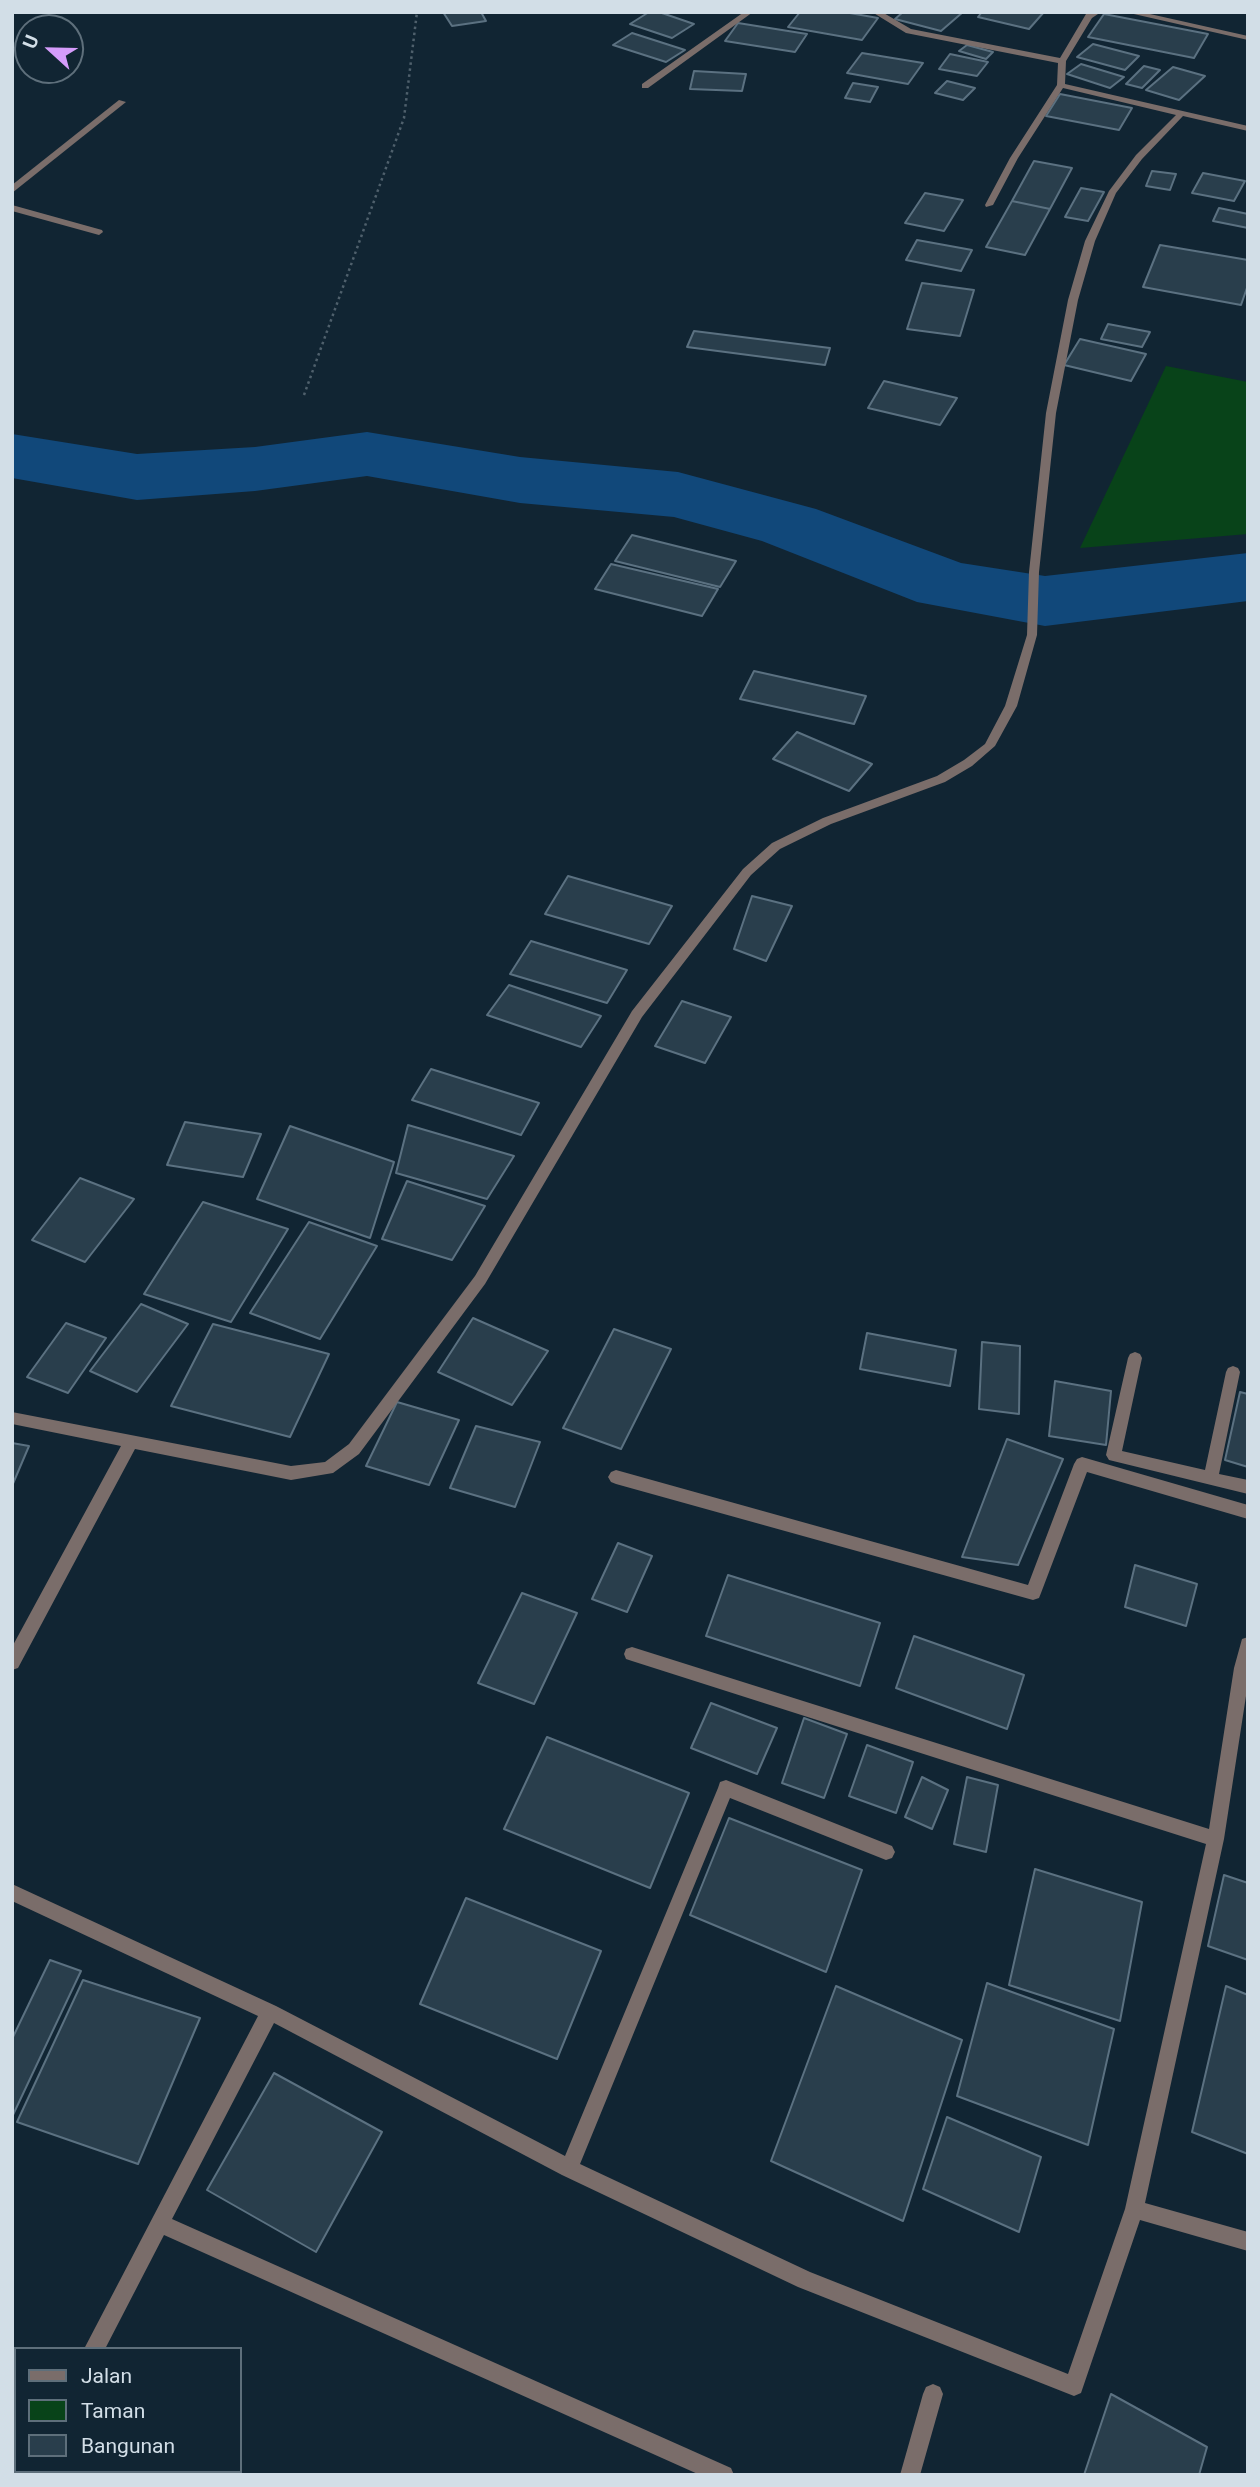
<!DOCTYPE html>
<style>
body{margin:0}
#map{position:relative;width:1260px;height:2487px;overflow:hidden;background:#112533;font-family:Roboto,sans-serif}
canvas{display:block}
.frame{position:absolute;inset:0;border:14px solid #d2dee7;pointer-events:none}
.legend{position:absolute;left:14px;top:2347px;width:228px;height:126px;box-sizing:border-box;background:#112533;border:2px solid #5e6f7b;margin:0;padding:9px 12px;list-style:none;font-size:21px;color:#d2dee7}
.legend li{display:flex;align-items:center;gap:14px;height:35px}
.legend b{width:35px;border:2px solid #5e6f7b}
.north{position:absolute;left:14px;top:14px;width:70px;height:70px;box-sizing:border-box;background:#112533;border:2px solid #5e6f7b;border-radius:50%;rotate:292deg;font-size:19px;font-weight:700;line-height:28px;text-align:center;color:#d2dee7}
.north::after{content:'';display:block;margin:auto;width:24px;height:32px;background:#d59cfb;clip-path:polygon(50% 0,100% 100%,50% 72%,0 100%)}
</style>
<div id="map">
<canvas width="1260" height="2487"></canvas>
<div class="frame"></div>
<ul class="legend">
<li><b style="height:9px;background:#7a6d6a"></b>Jalan</li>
<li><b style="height:19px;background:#084319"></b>Taman</li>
<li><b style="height:19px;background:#293e4c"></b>Bangunan</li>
</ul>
<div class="north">U</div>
</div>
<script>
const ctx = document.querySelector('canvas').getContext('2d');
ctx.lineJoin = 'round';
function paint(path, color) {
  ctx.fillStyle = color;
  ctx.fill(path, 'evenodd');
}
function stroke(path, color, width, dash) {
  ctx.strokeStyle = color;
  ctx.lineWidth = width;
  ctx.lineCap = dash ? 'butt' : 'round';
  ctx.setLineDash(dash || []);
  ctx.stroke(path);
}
paint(new Path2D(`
 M 1166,366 L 1248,382 L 1248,534 L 1080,548 Z`), '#084319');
paint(new Path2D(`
 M 367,432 L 520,457 L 678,472 L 816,509 L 961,563 L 1045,576 L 1248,553 L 1248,601 L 1045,626 L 917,602 L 762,541 L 674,517 L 520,503 L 367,476 L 255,491 L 137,500 L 12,478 L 12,434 L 137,454 L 255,447 Z`), '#11487a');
const building = new Path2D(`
 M 443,12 L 481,12 L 486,21 L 452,26 Z
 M 649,12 L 659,12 L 694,24 L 672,38 L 630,24 Z
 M 800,12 L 844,12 L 878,18 L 862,40 L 788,27 Z
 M 903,12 L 963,12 L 941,31 L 895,19 Z
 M 982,12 L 1044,12 L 1029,29 L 978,17 Z
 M 1104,14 L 1208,34 L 1194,58 L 1088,37 Z
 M 738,23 L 807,34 L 795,52 L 725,41 Z
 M 632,33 L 685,50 L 666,62 L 613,45 Z
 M 1093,44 L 1139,56 L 1125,70 L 1077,57 Z
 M 967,45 L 993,52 L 986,59 L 959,51 Z
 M 862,53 L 923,63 L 908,84 L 847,73 Z
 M 950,54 L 988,62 L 977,76 L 939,69 Z
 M 1081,64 L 1124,77 L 1110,88 L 1067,74 Z
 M 1144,66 L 1160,70 L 1142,88 L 1126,84 Z
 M 1173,67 L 1205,76 L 1179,100 L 1146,90 Z
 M 694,71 L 746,74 L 742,91 L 690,89 Z
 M 947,81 L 975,88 L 963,100 L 935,93 Z
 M 853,83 L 878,87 L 870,102 L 845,98 Z
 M 1060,94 L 1132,108 L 1119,130 L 1046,116 Z
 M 1034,161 L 1072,168 L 1050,209 L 1012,201 Z
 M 1152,171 L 1176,174 L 1170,190 L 1146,186 Z
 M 1203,173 L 1245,181 L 1234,201 L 1192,193 Z
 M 1081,188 L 1104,192 L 1088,221 L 1065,217 Z
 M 925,193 L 963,200 L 944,231 L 905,223 Z
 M 1012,201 L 1050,209 L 1025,255 L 986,247 Z
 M 1219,208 L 1248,214 L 1248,228 L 1213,221 Z
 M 917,240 L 972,250 L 961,271 L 906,260 Z
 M 1160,245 L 1248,260 L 1248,285 L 1241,305 L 1143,287 Z
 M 922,283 L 974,290 L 960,336 L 907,329 Z
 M 1108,324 L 1150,332 L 1142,347 L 1101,339 Z
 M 694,331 L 830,348 L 825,365 L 687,347 Z
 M 1080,339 L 1146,354 L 1131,381 L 1064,365 Z
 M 884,381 L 957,398 L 940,425 L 868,408 Z
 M 632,535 L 736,561 L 720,587 L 615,561 Z
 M 611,564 L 718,589 L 702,616 L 595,589 Z
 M 754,671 L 866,696 L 854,724 L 740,699 Z
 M 797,732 L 872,764 L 849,791 L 773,759 Z
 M 568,876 L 672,906 L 649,944 L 545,914 Z
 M 752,896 L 792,906 L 766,961 L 734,949 Z
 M 531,941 L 627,970 L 607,1003 L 510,974 Z
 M 509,985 L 601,1016 L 581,1047 L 487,1015 Z
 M 682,1001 L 731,1017 L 705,1063 L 655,1046 Z
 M 431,1069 L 539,1103 L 521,1135 L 412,1100 Z
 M 185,1122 L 261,1134 L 243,1177 L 167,1165 Z
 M 408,1125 L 514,1156 L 487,1199 L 396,1173 Z
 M 290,1126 L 394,1162 L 370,1238 L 257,1199 Z
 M 80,1178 L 134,1199 L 85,1262 L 32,1240 Z
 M 407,1181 L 485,1206 L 452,1260 L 382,1239 Z
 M 203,1202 L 288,1229 L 231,1322 L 144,1294 Z
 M 309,1222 L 377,1246 L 320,1339 L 250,1313 Z
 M 141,1304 L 188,1324 L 137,1392 L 90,1371 Z
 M 473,1318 L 548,1351 L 512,1405 L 438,1372 Z
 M 66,1323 L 106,1338 L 68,1393 L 27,1377 Z
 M 213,1324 L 329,1354 L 290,1437 L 171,1406 Z
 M 614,1329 L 671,1349 L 621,1449 L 563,1428 Z
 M 867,1333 L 956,1350 L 950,1386 L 860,1369 Z
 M 982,1342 L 1020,1346 L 1019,1414 L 979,1409 Z
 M 1055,1381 L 1111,1391 L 1106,1445 L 1049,1436 Z
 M 1240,1392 L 1248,1394 L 1248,1467 L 1225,1460 Z
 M 397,1402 L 459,1420 L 429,1485 L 366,1466 Z
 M 476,1426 L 540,1442 L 515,1507 L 450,1488 Z
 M 1007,1439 L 1063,1459 L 1018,1565 L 962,1557 Z
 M 12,1443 L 29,1446 L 12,1486 Z
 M 618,1543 L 652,1556 L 627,1612 L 592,1599 Z
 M 1135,1565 L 1197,1584 L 1186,1626 L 1125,1607 Z
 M 728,1575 L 880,1623 L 860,1686 L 706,1636 Z
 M 522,1593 L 577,1613 L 534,1704 L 478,1683 Z
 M 914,1636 L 1024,1675 L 1007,1729 L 896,1688 Z
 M 711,1703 L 777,1728 L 757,1774 L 691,1748 Z
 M 804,1718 L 847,1734 L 824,1798 L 782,1783 Z
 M 547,1737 L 689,1793 L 650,1888 L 504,1829 Z
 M 867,1745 L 913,1762 L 896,1813 L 849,1796 Z
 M 922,1777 L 948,1790 L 932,1829 L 905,1817 Z
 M 967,1777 L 998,1785 L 986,1852 L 954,1844 Z
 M 729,1818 L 862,1870 L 826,1972 L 690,1915 Z
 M 1035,1869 L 1142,1902 L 1120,2021 L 1009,1985 Z
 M 1224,1875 L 1248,1883 L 1248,1960 L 1208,1946 Z
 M 466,1898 L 601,1951 L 557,2059 L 420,2004 Z
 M 50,1960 L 81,1971 L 12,2117 L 12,2039 Z
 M 83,1980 L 200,2018 L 138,2164 L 17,2122 Z
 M 987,1983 L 1114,2029 L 1088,2145 L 957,2096 Z
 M 836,1986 L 962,2040 L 903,2221 L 771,2161 Z
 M 1226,1986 L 1248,1995 L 1248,2154 L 1192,2132 Z
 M 274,2073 L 382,2132 L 316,2252 L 207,2190 Z
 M 947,2117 L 1041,2157 L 1019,2232 L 923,2189 Z
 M 1111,2394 L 1207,2447 L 1199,2475 L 1084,2475 Z`);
paint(building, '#293e4c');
stroke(building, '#5b7181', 2);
stroke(new Path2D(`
 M 304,395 L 404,118 L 417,12`), '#4f606c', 2.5, [2.5, 3.5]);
paint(new Path2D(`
 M 119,100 L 126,102 L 12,193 L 12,185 Z`), '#7a6d6a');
paint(new Path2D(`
 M 744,12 L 753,12 L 648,88 L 642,88 L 642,84 Z
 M 872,12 L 882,12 L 911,29 L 1060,58 L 1086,14 L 1101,12 L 1092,18 L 1066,61 L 1065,84 L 1248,126 L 1248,131 L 1183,116 L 1142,159 L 1116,193 L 1095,241 L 1078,300 L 1056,413 L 1039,572 L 1037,635 L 1017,706 L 995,746 L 972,766 L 945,782 L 831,824 L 780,849 L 751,875 L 642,1017 L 485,1284 L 359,1454 L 333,1473 L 291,1480 L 135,1449 L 18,1668 L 12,1670 L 12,1647 L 121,1446 L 12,1424 L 12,1412 L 291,1466 L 325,1462 L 349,1444 L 475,1276 L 632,1011 L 743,869 L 772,843 L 823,818 L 937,776 L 964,760 L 985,744 L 1005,706 L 1027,635 L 1029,572 L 1046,413 L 1068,300 L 1085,241 L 1109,191 L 1136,155 L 1176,115 L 1063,88 L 1018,158 L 993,205 L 986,207 L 985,205 L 1010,158 L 1057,85 L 1058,63 L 906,33 Z
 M 1125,12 L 1141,12 L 1248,36 L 1248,40 Z
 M 12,205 L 102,230 L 103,232 L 99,235 L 12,211 Z
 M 1135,1352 L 1140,1354 L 1142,1358 L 1122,1451 L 1205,1470 L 1226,1372 L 1228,1368 L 1233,1366 L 1238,1368 L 1240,1372 L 1219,1474 L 1248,1480 L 1248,1494 L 1109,1460 L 1106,1455 L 1128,1358 L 1130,1354 Z
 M 1082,1457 L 1248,1505 L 1248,1519 L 1087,1472 L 1041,1593 L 1039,1598 L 1033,1600 L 616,1484 L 611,1482 L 608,1477 L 611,1472 L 616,1470 L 1028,1585 L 1074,1464 L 1077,1459 Z
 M 1248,1637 L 1248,1683 L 1224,1839 L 1145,2203 L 1248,2232 L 1248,2251 L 1140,2220 L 1081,2393 L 1074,2396 L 798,2287 L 562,2175 L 274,2023 L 172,2219 L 731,2468 L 734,2475 L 700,2475 L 164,2235 L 105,2349 L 84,2349 L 258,2016 L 12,1901 L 12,1884 L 276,2006 L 565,2156 L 718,1788 L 720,1782 L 726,1780 L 892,1846 L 895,1852 L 892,1858 L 886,1860 L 730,1798 L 580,2164 L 810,2272 L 1068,2374 L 1125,2209 L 1206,1844 L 632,1661 L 626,1659 L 624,1654 L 626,1649 L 632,1647 L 1209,1829 L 1234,1668 L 1242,1639 Z
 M 933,2384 L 940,2387 L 943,2394 L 920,2475 L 900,2475 L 923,2394 L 926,2387 Z
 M 18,2471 L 39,2471 L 38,2475 L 17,2475 Z`), '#7a6d6a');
</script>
